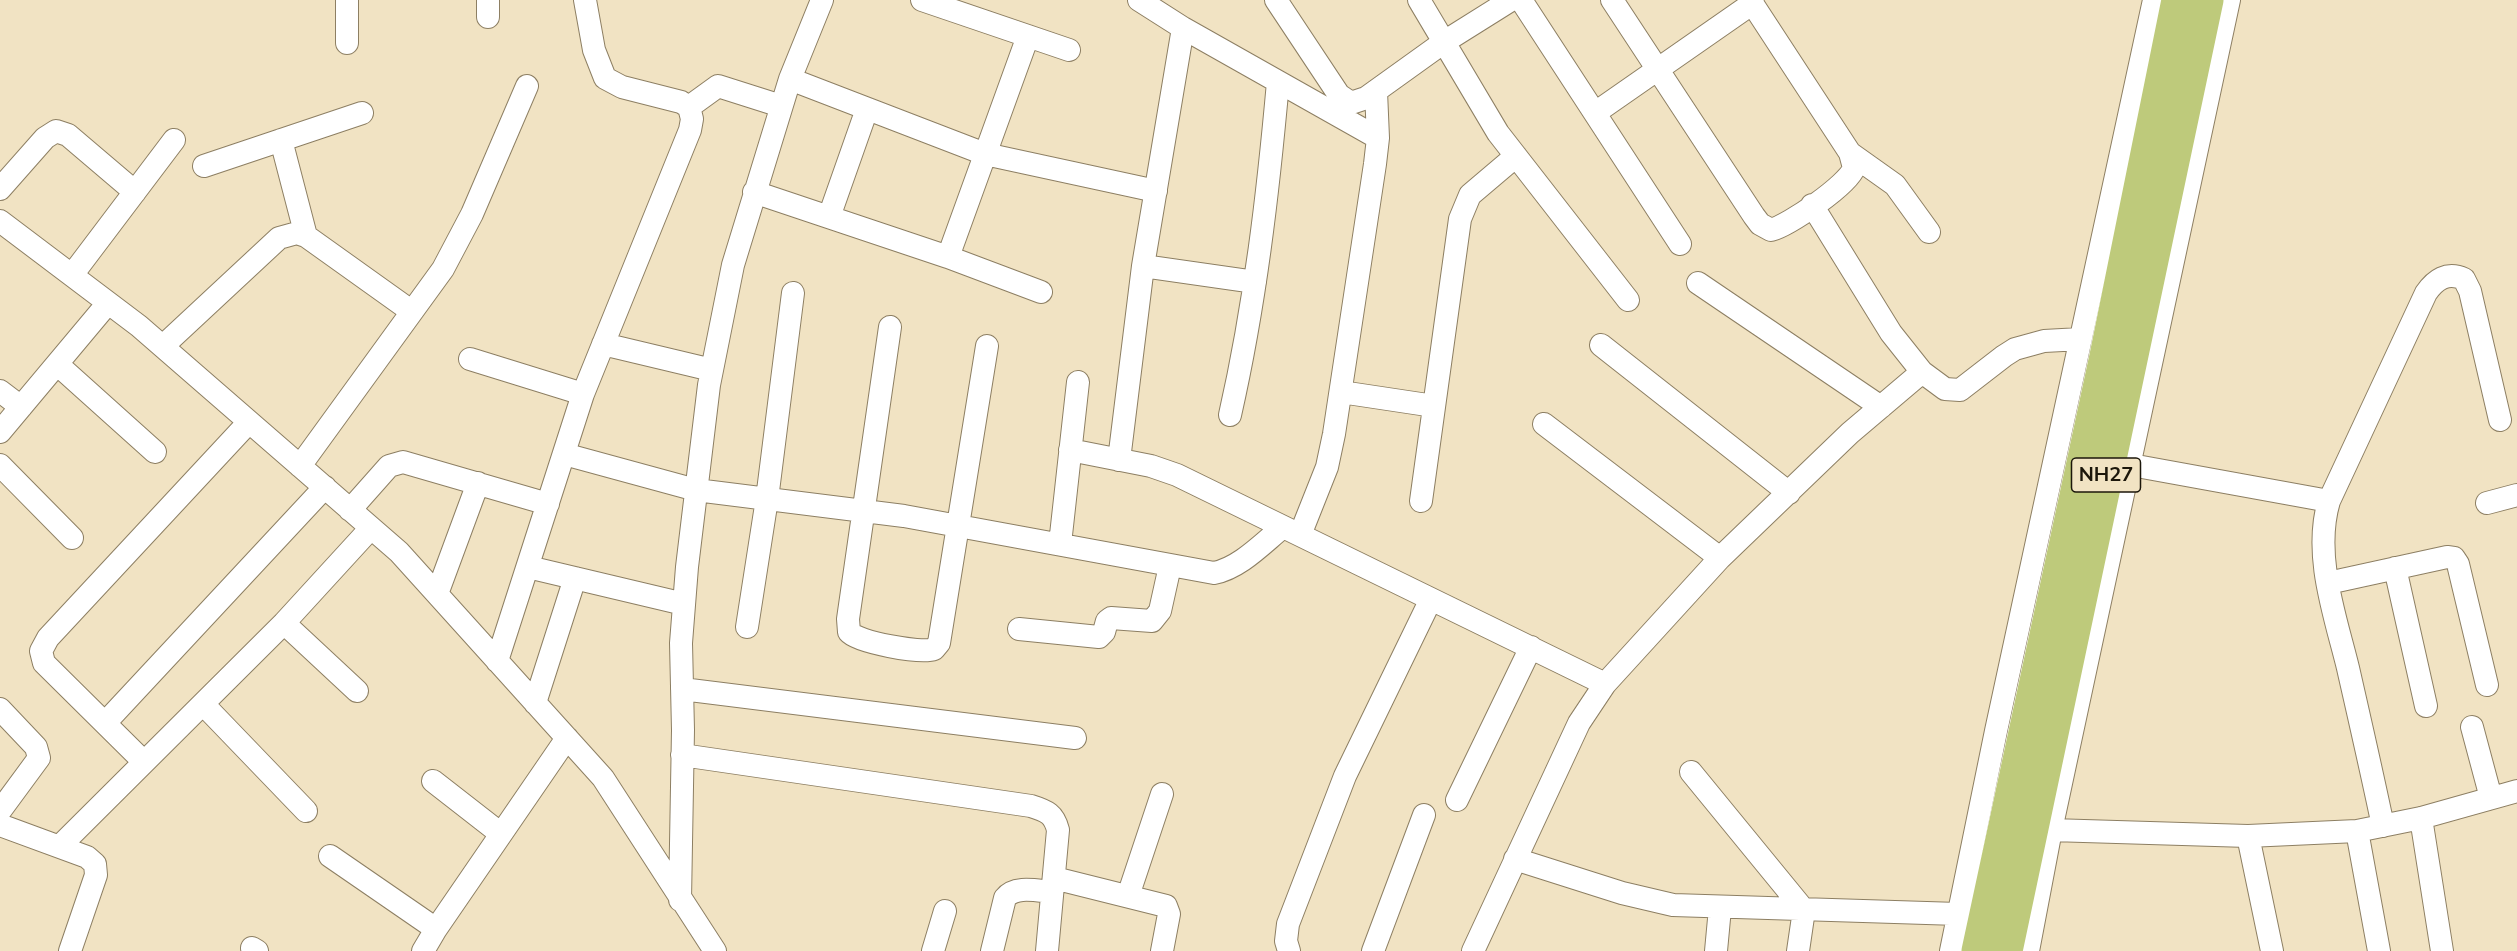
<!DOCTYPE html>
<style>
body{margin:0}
canvas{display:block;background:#f1e3c3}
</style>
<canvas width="2517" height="951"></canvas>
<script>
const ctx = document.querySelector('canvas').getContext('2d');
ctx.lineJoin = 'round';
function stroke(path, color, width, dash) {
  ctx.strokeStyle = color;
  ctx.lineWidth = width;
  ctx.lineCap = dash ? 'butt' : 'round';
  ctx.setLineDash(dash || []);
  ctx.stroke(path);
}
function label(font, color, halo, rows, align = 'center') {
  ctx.font = font + ' Mulish,sans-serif';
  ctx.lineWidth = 6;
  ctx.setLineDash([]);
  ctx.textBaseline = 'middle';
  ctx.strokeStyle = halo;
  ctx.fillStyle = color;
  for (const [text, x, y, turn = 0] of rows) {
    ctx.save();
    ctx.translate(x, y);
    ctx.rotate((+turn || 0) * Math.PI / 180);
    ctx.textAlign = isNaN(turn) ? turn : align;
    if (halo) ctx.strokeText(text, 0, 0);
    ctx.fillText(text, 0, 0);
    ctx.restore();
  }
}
const street = new Path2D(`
 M 347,0 L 347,43
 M 488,0 L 488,17
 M 922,0 L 1069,50
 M 1139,0 L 1183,28 L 1378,138
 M 1276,0 L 1339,95 L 1351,103 L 1366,98 L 1444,42 L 1511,0
 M 1419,0 L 1498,133 L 1628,300
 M 1521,0 L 1680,244
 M 1612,0 L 1754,216 L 1760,224 L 1771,230 C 1789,225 1848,185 1854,168 L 1850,153 L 1750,0
 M 790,79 L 985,154 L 1156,191
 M 689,107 L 718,86 L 781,106
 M 1595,113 L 1753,3
 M 281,140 L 306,236
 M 1850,153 L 1895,185 L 1929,232
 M 204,166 L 362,113
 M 0,189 L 45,138 L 56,131 L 68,135 L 135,192
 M 754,192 L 948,257 L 1041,292
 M 1812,205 L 1891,333 L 1922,372 L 1945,389 L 1960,390 L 2004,356 L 2015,349 L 2044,341 L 2081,339
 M 829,217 L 867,109
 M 0,221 L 139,326 L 399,552 L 603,778 L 715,951
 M 948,257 L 1028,36
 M 1143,266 L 1255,282
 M 72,275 L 174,140
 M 1698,283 L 1881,407
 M 890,327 L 848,619 L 849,632 C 857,642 921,654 934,649 L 939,643 L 987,346
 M 603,344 L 712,370
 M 1601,345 L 1789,493
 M 163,346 L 279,238 L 297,233 L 306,236 L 411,311
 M 470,359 L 583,394
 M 57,364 L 155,452
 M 0,391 L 21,407
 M 1341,392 L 1434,406
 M 1230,415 C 1255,305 1268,194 1278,82
 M 1544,424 L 1720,558
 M 0,432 L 108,303
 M 1070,450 L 1151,466 L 1177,475 L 1605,684
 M 564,454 L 696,490 L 904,516 L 1214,573 C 1240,568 1263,543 1283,527
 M 1119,460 L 1143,266 L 1183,28
 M 0,465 L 72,538
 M 2131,465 L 2329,501
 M 300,466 L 443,269 L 472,214 L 527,86
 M 1421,501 L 1460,219 L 1470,195 L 1516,156
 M 2487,503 L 2517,495
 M 350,510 L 389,466 L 403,462 L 548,504
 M 1300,535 L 1327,467 L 1334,434 L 1375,164 L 1378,138 L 1376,91
 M 1060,544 L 1078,382
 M 528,567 L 684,604
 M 2395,568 L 2426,706
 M 2328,583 L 2447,557 L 2454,558 L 2458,564 L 2487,685
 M 437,594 L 478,483
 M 284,623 L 357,691
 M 747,627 L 767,499 L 793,293
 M 1019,629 L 1099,637 L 1104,632 L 1107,621 L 1111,618 L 1152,621 L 1160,611 L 1170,566
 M 497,661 L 583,394 L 690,130 L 692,119 L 689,107 L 681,102 L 622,87 L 605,78 L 594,50 L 585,0
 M 682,689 L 1075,738
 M 535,703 L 575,578
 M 203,704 L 306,811
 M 0,709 L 36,747 L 39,758 L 0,811
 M 105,723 L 325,487
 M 2472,727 L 2491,798
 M 682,755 L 1031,806 C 1047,811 1054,814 1058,830 L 1047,951
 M 143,761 L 44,663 L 41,651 L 48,638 L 249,422
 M 1691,772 L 1804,910 L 1798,951
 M 433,781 L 501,834
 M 1457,800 L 1531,647
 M 2421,818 L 2442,951
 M 0,825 L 87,857 L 95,864 L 96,875 L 70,951
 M 2383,826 C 2372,773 2360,721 2348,668 C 2335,615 2313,555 2329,501 L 2426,293 C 2435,280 2447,271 2464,279 L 2470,291 L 2500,420
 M 2051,830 L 2248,836 L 2357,831 L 2421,818 L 2517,791
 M 2357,831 L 2379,951
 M 2248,836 L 2272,951
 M 60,846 L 284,623 L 371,528
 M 330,856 L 436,929
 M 1515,859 L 1622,893 L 1673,905 L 1958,914
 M 1054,878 L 1166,906 L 1169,914 L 1162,951
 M 1128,896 L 1162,794
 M 680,900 L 683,730 L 681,643 L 687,567 L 709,385 L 733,265 L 790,79 L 822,0
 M 252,948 L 257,951
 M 423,951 L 436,929 L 567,738
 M 933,951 L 945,911
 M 992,951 L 1005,898 C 1015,885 1038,891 1052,892
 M 1289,951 L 1286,941 L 1288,924 L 1345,776 L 1431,599
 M 1373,951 L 1424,815
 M 1473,951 L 1579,723 L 1605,684 L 1720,558 L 1850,433 L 1922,372
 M 1716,951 L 1720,908
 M 1951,951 L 1996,731 L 2154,0
 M 2028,951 L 2051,830 L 2229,0`);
const highway = new Path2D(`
 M 1978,951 L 2106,356 L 2178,0
 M 2006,951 L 2207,0`);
stroke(street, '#8d7f63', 24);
stroke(highway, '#fff', 34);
stroke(street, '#fff', 22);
stroke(highway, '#beca7b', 33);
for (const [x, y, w] of [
 [2106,475,69]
]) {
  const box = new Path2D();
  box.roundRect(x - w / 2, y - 17, w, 34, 4.5);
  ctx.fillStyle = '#f1e3c3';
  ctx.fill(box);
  stroke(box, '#1c170b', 1.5);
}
label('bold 20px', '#1c170b', null, [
 ["NH27",2106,475]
]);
</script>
